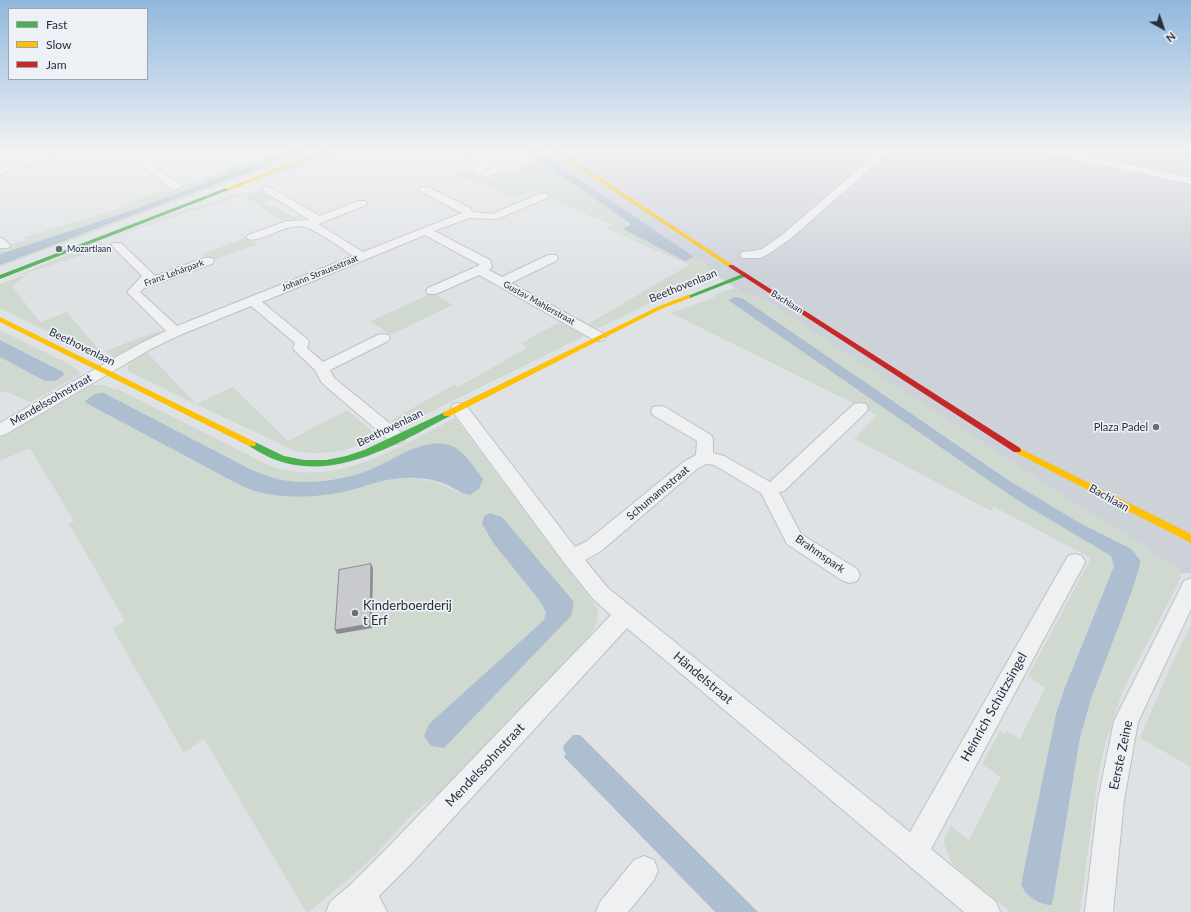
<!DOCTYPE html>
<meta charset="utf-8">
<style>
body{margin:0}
#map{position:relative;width:1191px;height:912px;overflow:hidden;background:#dfe2e5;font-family:Lato,sans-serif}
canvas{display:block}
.legend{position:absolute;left:8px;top:8px;width:140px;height:72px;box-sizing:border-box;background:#edf0f5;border:1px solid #9ea3ac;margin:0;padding:5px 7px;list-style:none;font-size:12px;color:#272f3e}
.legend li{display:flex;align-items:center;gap:8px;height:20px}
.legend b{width:20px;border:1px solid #9ea3ac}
.north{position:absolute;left:1143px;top:8px;width:40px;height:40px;-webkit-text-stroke:3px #edf0f5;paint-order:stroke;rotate:140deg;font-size:11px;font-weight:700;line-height:16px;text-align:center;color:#272f3e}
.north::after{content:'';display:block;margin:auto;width:14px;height:18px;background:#272f3e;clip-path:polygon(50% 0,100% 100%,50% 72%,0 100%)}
</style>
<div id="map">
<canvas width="1191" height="912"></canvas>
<ul class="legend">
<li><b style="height:5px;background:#4caf50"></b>Fast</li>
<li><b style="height:5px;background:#ffc107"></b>Slow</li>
<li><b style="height:5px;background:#c62828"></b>Jam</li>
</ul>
<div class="north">N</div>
</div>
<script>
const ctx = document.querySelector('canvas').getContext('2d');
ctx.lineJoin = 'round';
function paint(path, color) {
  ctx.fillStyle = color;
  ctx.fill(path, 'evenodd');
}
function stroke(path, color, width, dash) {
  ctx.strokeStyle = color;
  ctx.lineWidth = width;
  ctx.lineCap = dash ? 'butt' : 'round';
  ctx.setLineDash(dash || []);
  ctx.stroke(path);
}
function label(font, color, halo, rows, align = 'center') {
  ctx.font = font + ' Lato,sans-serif';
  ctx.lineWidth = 3.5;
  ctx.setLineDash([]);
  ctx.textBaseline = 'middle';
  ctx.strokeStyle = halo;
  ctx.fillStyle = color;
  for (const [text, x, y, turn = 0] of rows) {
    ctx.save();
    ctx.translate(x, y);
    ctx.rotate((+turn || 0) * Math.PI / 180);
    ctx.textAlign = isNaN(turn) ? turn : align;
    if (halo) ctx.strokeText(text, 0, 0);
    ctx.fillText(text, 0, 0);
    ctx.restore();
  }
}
paint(new Path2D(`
 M 537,150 L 1191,150 L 1191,573 L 1164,574 L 1026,480 L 696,262 Z`), '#cdd1d8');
paint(new Path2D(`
 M 293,150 L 133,210 L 0,254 L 0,247 L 26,240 L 24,237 L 137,203 L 133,200 L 192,183 L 237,166 L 283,153 L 280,151 Z
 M 306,150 L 315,150 L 0,267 L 0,265 Z
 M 333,150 L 339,150 L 329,154 L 335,157 L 251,182 Z
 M 539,160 L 630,223 L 625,230 L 685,261 L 694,257 L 701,258 L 712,273 L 717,276 L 650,303 L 599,328 L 588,324 L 689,265 L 605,228 L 611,225 L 534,191 L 514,199 L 458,174 L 467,171 L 487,180 Z
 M 260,191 L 273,199 L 263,203 L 270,207 L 275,206 L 293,217 L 300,215 L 300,216 L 294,220 L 290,217 L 281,220 L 244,196 Z
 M 233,195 L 240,196 L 103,240 L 191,207 L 194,208 Z
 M 248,237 L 258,244 L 211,261 L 202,254 Z
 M 100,241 L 107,247 L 11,278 Z
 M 28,274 L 12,286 L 40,322 L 67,312 L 105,357 L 87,351 L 0,308 L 0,284 Z
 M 734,288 L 743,293 L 760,298 L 785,312 L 1065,497 L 1141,543 L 1151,553 L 1180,569 L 1181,577 L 1177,586 L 1124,688 L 1105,744 L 1099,772 L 1092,819 L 1080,912 L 1010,912 L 960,871 L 950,860 L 944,843 L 945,837 L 951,826 L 969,840 L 1001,777 L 982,764 L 1000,731 L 1005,735 L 1007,731 L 1020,739 L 1045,688 L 1028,676 L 1091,558 L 994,507 L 991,511 L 854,439 L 877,415 L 671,313 L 713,298 L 716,294 ZM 740,297 L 1039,500 L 1078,522 L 1131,549 L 1136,554 L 1140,565 L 1132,591 L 1091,699 L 1080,738 L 1053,901 L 1023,889 L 1021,884 L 1056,714 L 1065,687 L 1114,566 L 1111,556 L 1017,500 Z
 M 432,293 L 453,305 L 390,335 L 371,321 Z
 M 560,322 L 584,336 L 402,426 L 396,425 L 391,420 L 454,385 L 458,387 L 527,348 L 521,343 Z
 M 0,330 L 71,365 L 81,374 L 31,402 L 6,392 L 0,392 L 0,357 L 45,381 L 63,372 L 0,340 Z
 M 158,331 L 161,334 L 113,357 L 105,351 Z
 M 147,352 L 194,402 L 193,403 L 128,371 C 126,360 139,356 147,352 Z
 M 95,385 L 105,385 L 113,389 L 116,388 L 268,465 C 335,490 398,447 455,418 L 597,608 C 600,619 596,626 589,636 L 438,795 C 414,808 395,834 376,854 C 355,875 331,894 308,912 L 306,912 L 204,739 L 184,753 L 112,628 L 125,621 L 69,524 L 74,521 L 30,448 L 0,461 L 0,438 L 17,426 L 87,386 ZM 104,393 L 248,468 C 261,474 275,479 289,481 C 316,484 348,479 373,469 C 391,461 407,450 426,444 L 460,493 C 435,478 407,474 378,482 C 362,485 347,491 331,494 C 297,500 267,496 236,483 L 86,403 L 85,401 Z
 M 233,387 L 288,441 L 347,410 L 379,437 C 350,451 327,456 295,451 L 196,404 Z
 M 1191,625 L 1191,767 L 1140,738 L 1172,663 Z`), '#d0d9d0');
paint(new Path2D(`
 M 293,150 L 306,150 L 0,265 L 0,254 L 133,210 Z
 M 523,150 L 536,150 L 694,257 L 685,261 L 625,230 L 624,228 L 630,225 L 630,223 Z
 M 736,297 L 742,298 L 1010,481 L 1078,522 L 1131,549 L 1140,560 L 1140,565 L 1132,591 L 1091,699 L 1080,738 L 1053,901 L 1051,905 C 1040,905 1024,895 1021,884 L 1056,714 L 1065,687 L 1114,566 L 1111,556 L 1017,500 L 728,300 Z
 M 0,340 L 63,372 L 64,375 L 55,381 L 45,381 L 0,357 Z
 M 100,393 L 104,393 L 248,468 C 261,474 274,479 289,481 C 316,484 347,479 372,469 C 397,459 420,438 449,445 C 463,449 474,467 483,479 L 479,489 L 470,495 C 459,493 455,488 445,484 C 433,479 416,477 403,478 C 386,479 371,484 355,489 C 325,497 290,500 258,492 C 251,490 243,486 236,483 L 86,403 L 85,401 L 95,394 Z
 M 490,513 L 502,517 L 574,602 L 571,616 L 444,748 L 431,746 L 424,736 L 429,724 L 544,620 L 546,612 L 540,601 L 494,544 L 482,524 L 484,516 Z
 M 577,735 L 580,735 L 758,912 L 715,912 L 564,757 L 566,754 L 563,749 L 564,745 L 573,735 Z`), '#adbed0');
const street = new Path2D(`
 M 58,150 L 73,150 L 0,175 L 0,169 Z
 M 131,150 C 141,150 147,152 154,160 L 152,165 L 180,185 L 181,187 L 180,189 L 172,189 L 144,168 L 142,166 L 144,161 Z
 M 377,150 L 400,150 L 390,155 Z
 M 453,150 C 467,150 477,153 489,161 C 494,164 499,165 502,170 C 494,177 480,179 473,170 L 480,163 L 477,160 ZM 487,167 L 491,169 L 484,170 Z
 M 881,150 L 891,150 L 790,239 L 770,253 L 760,258 L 742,258 L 740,255 L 742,252 L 754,251 L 762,249 L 782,235 Z
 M 1042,150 L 1061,150 L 1191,178 L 1191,184 L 1046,153 Z
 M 267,186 L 320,216 L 358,201 L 366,201 L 367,203 L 366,205 L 318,224 L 363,252 L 462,213 L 420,191 L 419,189 L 420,187 L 428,187 L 470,208 L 473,212 L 492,214 L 539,194 L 547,194 L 548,196 L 547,198 L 497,219 L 469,218 L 434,231 L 490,260 L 492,267 L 489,270 L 502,277 L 548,255 L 556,255 L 558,258 L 556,261 L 511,283 L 604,334 L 606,337 L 604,340 L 599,341 L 594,340 L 479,275 L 436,294 L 428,294 L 426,291 L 428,288 L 480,265 L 425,235 L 262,302 L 307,339 L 309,342 L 307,348 L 323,362 L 378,335 L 383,334 L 388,335 L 390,338 L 388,341 L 330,370 L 334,378 L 403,434 L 405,438 L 403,442 L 397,444 L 391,442 L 322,383 L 315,370 L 293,349 L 295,343 L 251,306 L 180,335 L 151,349 L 6,434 L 0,436 L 0,423 L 141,343 L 166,331 L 127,292 L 142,276 L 111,245 L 113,243 L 121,243 L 155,276 L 204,258 L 212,258 L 214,261 L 212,264 L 144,288 L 140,292 L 177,326 L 353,256 C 343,249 315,229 305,227 C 285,222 263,243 248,239 L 246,237 L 248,235 L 287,221 L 310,220 L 263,191 L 262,189 L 263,187 Z
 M 0,238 C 5,239 7,242 10,246 L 8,248 L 0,248 Z
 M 459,403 L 465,404 L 575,547 L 587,541 L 685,461 L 696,455 L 697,441 L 653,415 L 651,411 L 653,407 L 659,406 L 665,407 L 711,435 L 713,439 L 713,453 L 724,456 L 770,482 L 854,404 L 860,403 L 866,404 L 868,408 L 866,412 L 784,491 L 779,492 L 801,534 L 857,569 L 860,575 L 857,581 L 850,583 L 843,581 L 787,544 L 761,493 L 714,465 L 706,464 L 697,469 L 601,551 L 585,560 L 608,588 L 910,832 L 1068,556 L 1075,554 L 1082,556 L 1085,562 L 1082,568 L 931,849 L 996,902 L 1000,912 L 964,912 L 627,628 L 410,865 L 379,896 L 387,912 L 326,912 L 330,902 L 351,884 L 390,845 L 611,615 L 594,600 L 565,564 L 453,412 L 451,408 L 453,404 Z
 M 1191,578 L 1191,609 L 1138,722 L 1124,800 L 1113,912 L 1085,912 L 1098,800 L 1114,721 L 1184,581 Z
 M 644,856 L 654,860 L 658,870 L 654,880 L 628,912 L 596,912 L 600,902 L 634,860 Z`);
stroke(street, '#bec0c3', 2);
paint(street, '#eff0f1');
paint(new Path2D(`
 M 226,188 L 231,189 L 0,279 L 0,275 Z
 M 745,273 L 748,275 L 747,276 L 690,298 L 686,298 L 685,297 Z
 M 447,411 L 450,412 L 451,414 L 450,416 C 398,443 337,482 276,460 C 267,457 258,451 249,446 L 248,444 L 249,442 L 255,442 L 284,456 L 304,460 L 326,460 L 346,456 L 364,450 Z`), '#4caf50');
paint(new Path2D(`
 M 322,150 L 330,150 L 230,190 L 225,189 Z
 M 552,150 L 558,150 L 734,266 L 729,267 Z
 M 688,295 L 690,296 L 690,298 L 661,309 L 450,416 L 444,416 L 443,414 L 444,412 L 657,307 Z
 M 0,317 L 255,442 L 256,444 L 255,446 L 249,446 L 0,322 Z
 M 1017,447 L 1191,534 L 1191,543 L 1014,452 L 1013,450 Z`), '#ffc107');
paint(new Path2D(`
 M 729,265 L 733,265 L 1020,448 L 1021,450 L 1020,452 L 1014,452 L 729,267 Z`), '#c62828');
paint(new Path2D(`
 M 371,564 L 373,568 L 372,628 L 337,634 L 335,630 Z`), '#8c8d90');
const building = new Path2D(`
 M 371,564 L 370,624 L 335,630 L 339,570 Z`);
paint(building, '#c8cacd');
stroke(building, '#8c8d90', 1);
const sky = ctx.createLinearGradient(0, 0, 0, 278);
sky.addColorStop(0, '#90b8de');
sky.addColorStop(0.54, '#f1f2f3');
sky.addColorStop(1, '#f1f2f300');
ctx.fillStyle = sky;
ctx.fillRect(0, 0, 1191, 278);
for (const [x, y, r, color] of [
 [59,249,4,"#676e78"],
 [1156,427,4,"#676e78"],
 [355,613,4,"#676e78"]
]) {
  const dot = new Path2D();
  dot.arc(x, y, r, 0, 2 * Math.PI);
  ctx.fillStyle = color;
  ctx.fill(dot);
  stroke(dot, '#edf0f5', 1.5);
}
label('9px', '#272f3e', '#edf0f5', [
 ["Mozartlaan",67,249]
], 'left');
label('9px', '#272f3e', '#edf0f5', [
 ["Franz Lehárpark",174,273,-20],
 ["Johann Straussstraat",320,273,-22],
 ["Bachlaan",787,302,32],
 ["Gustav Mahlerstraat",539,303,29]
]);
label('11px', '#272f3e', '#edf0f5', [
 ["Beethovenlaan",683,286,-22],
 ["Beethovenlaan",82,347,26],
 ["Mendelssohnstraat",51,400,-30],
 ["Beethovenlaan",390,428,-26],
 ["Schumannstraat",658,493,-40],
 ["Bachlaan",1109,498,29],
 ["Brahmspark",820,554,35]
]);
label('11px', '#272f3e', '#edf0f5', [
 ["Plaza Padel",1148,427]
], 'right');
label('13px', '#272f3e', '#edf0f5', [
 ["Kinderboerderij",363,606],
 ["t Erf",363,621]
], 'left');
label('13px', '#272f3e', '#edf0f5', [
 ["Händelstraat",703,678,40],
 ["Heinrich Schützsingel",994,707,-61],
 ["Eerste Zeine",1121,755,-78],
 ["Mendelssohnstraat",485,765,-47]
]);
</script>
